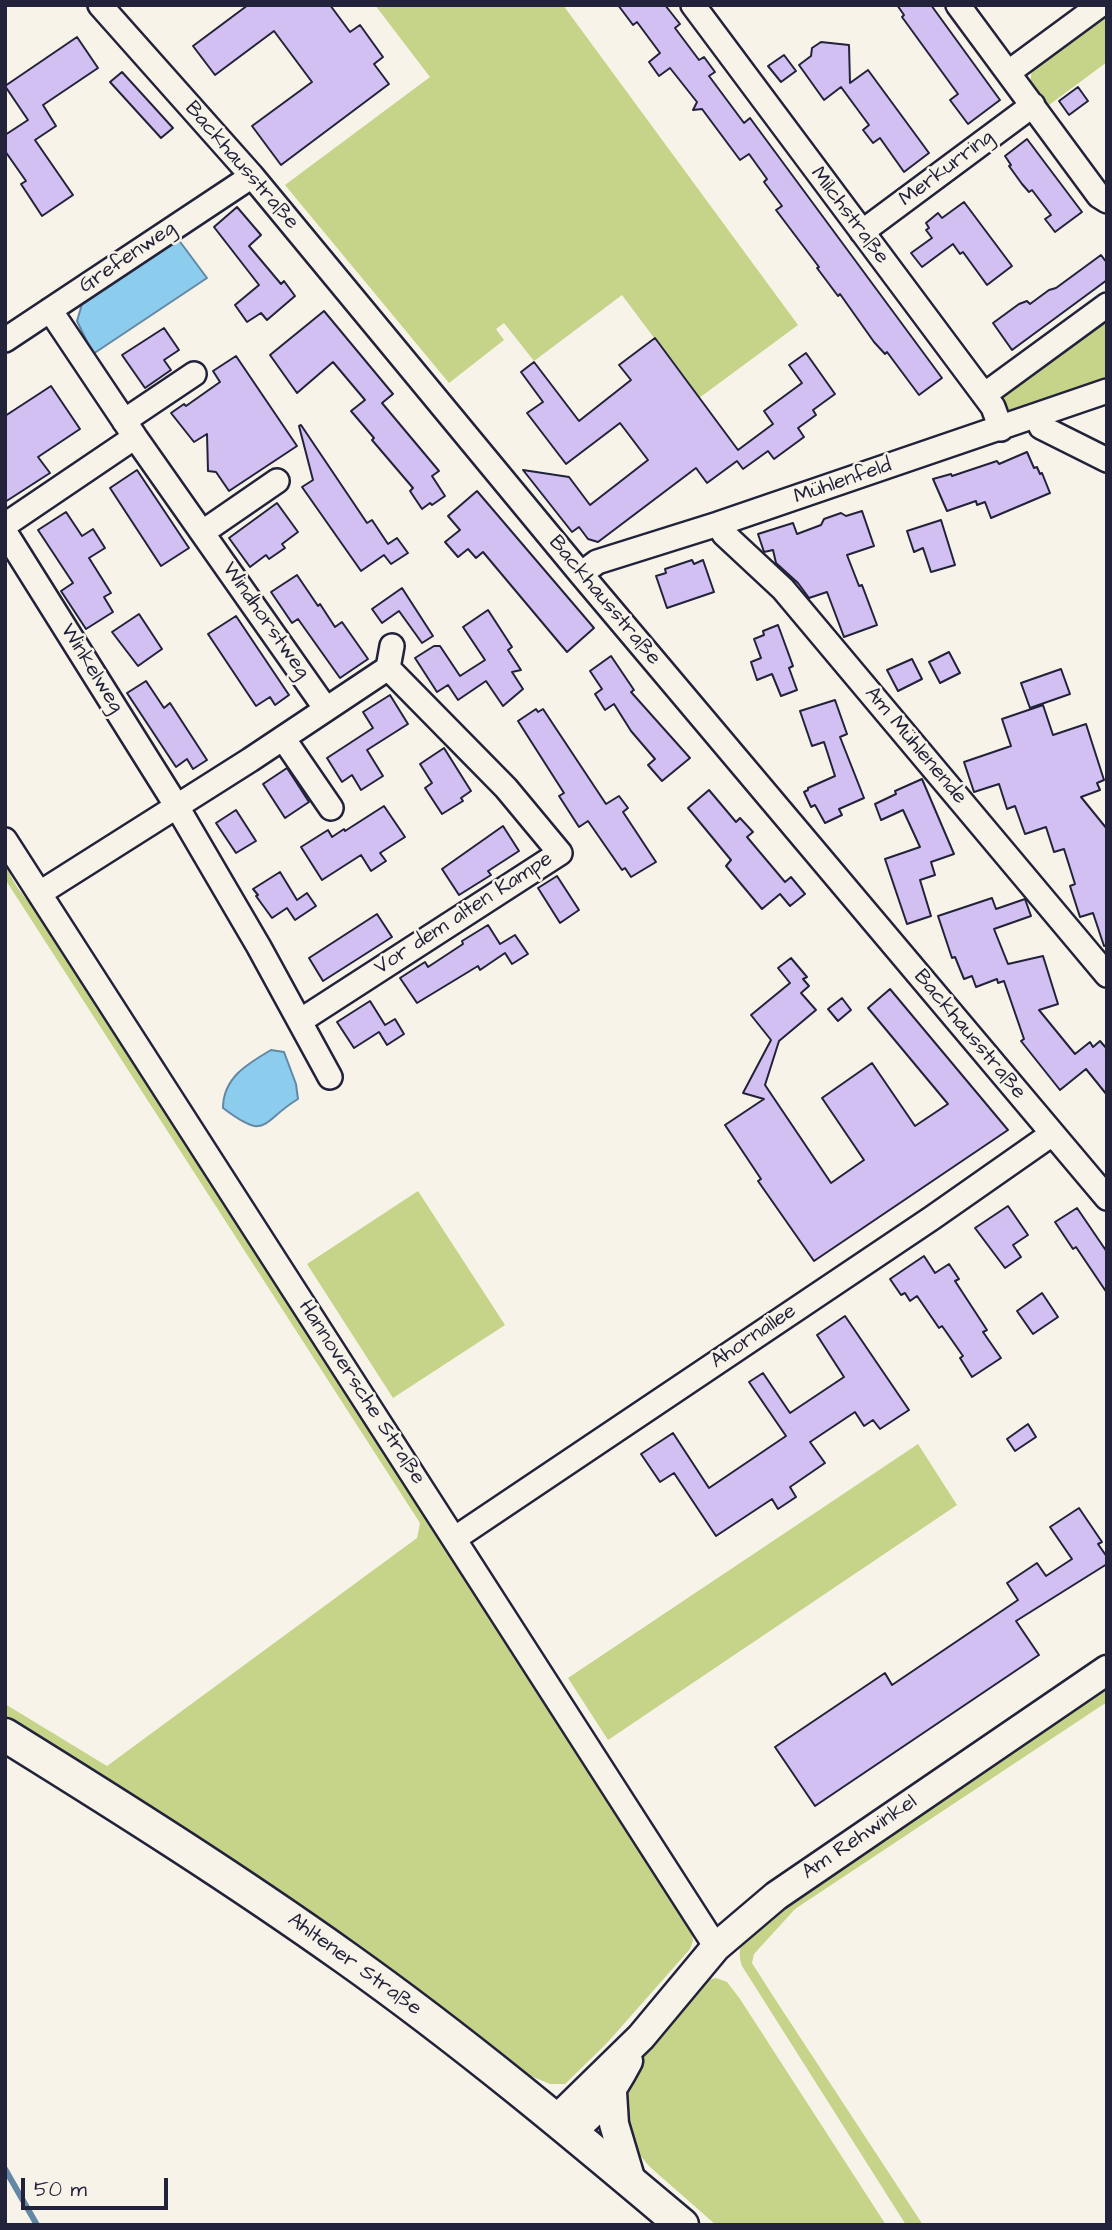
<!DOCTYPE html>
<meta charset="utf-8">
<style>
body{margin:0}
#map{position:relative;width:1112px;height:2230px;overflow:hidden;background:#f7f3e8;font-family:"Architects Daughter",sans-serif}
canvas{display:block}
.frame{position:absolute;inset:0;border:7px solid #22223b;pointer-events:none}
.scale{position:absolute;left:21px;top:2178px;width:147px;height:32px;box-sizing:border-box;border:4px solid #22223b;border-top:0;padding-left:9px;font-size:21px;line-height:24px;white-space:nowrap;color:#22223b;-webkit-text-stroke:5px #f7f3e8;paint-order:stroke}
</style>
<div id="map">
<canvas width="1112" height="2230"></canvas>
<div class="frame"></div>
<div class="scale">50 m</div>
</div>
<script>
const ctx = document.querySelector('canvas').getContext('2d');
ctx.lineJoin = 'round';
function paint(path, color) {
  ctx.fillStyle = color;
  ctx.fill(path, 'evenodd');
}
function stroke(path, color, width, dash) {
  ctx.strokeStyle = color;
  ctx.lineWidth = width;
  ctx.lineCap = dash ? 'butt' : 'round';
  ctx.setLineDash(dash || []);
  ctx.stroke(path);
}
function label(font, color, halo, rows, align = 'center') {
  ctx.font = font + ' "Architects Daughter",sans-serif';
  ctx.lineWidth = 5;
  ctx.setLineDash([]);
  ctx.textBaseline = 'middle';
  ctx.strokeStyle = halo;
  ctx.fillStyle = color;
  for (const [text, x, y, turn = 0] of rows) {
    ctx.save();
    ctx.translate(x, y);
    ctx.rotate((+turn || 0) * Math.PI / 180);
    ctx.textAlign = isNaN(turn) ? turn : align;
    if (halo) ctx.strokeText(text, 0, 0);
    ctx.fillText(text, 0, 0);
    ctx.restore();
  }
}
paint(new Path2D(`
 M 375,5 L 563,5 L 798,325 L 699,398 L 622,295 L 534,361 L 504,323 L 496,329 L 504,340 L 449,383 L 285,185 L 430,77 Z
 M 1107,11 L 1107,62 L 1045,108 L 1030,86 L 1032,66 Z
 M 1107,311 L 1107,383 L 1018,412 C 1009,410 1004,408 999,400 L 1001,388 Z
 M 5,858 C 9,880 23,897 39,912 L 692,1931 L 693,1941 L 690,1949 L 607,2043 L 565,2084 L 550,2084 L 526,2074 L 413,1988 L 5,1723 L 5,1704 L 107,1766 L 417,1538 L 420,1523 L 5,879 Z
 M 418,1191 L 505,1325 L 393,1398 L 307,1264 Z
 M 918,1444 L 957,1505 L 608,1740 L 568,1678 Z
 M 1107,1684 L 1107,1702 L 795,1909 L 754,1954 L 752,1963 L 773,1996 L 923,2225 L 906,2225 L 742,1966 C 734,1940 750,1934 767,1916 Z
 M 716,1978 L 727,1982 L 740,1999 L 886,2225 L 716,2225 L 650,2167 L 638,2153 L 630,2139 L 624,2091 L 644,2050 L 703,1981 Z`), '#c5d488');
const water = new Path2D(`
 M 178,239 L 207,278 L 93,354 L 77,321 L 82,304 Z
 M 271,1050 L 284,1052 L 296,1084 L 298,1099 C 260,1122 268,1142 223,1108 C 223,1078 247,1064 271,1050 Z`);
paint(water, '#8ccced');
stroke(water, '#6288a6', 2);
stroke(new Path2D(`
 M 5,2169 L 37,2225`), '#6288a6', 6);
const building = new Path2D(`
 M 248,5 L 330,5 L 350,32 L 360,25 L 383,57 L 374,64 L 389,84 L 281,165 L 252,126 L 312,82 L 274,31 L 215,75 L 193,46 Z
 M 618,5 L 665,5 L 680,24 L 675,28 L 699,60 L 704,57 L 715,72 L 709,76 L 744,123 L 750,118 L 942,378 L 919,395 L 887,352 L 885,354 L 874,342 L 840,294 L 838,296 L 817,268 L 819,267 L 776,210 L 782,206 L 764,182 L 767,179 L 749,154 L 740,160 L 702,109 L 693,110 L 697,102 L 670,68 L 659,76 L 649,62 L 660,53 L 637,22 L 633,25 Z
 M 897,5 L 931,5 L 1000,100 L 968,124 L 950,100 L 958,94 L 902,17 L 904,15 Z
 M 77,37 L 98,68 L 43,105 L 56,126 L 35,140 L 73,195 L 42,216 L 21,184 L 26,181 L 5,151 L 5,135 L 28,120 L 5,86 Z
 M 821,42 L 849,45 L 850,83 L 868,70 L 929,153 L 904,172 L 880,138 L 873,143 L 863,130 L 869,125 L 841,87 L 824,100 L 799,65 L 811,56 L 812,48 Z
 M 784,55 L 796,71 L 781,82 L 768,66 Z
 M 122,72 L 173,128 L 161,138 L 110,82 Z
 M 1078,87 L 1088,101 L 1069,115 L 1059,101 Z
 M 1027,139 L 1082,212 L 1055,232 L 1045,219 L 1051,215 L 1032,190 L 1029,192 L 1022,184 L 1009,166 L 1011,165 L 1005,156 Z
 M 964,202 L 1012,266 L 987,285 L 963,252 L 960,254 L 953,244 L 922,267 L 911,253 L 932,238 L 926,230 L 929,228 L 926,223 L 938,213 L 942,218 Z
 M 237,207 L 261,235 L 249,246 L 281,284 L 284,281 L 295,296 L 267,320 L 261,313 L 247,322 L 235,305 L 259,285 L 214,227 Z
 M 1101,255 L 1107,263 L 1107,280 L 1012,350 L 993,323 L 1019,304 L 1027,301 L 1030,304 L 1049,290 L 1056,288 Z
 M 324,311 L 393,394 L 382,403 L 439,471 L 432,476 L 445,496 L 432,505 L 430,503 L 422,509 L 410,491 L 413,488 L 372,440 L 374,438 L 351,411 L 365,400 L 333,362 L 297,393 L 270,355 Z
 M 164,328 L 179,350 L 164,360 L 171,370 L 145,388 L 122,355 Z
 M 655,338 L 738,450 L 773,424 L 764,411 L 802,383 L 789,365 L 806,353 L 835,394 L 813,410 L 816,415 L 798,428 L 804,437 L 774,459 L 768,451 L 743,469 L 737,461 L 707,483 L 696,468 L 598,542 L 588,539 L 579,527 L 572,532 L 523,470 L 569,477 L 590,505 L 648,460 L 620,423 L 566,464 L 527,413 L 543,402 L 521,372 L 534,362 L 579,421 L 631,380 L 619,365 Z
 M 236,356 L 297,446 L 229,491 L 216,472 L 208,471 L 207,434 L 194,442 L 171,413 L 184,404 L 186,406 L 220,382 L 213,371 Z
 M 51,386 L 80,429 L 38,457 L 50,473 L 5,502 L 5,416 Z
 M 301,425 L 367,523 L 372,520 L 388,544 L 397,538 L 408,553 L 391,564 L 384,555 L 361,571 L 302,487 L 313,480 L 299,426 Z
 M 1027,452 L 1034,468 L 1037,467 L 1040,474 L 1042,473 L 1050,493 L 991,518 L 985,502 L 977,505 L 976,501 L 947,511 L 933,479 L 951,474 L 952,476 L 997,461 L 999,464 Z
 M 137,470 L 189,548 L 161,566 L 110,488 Z
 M 477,491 L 594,628 L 567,652 L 483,552 L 476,558 L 468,549 L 458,557 L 445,542 L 460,530 L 448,516 Z
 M 277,503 L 298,532 L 282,544 L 285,548 L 269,559 L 266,555 L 250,567 L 229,538 Z
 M 862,511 L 874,546 L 847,555 L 859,586 L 862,585 L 877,625 L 844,637 L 827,592 L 809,598 L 798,583 L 776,563 L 773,550 L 764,552 L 758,534 L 793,523 L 797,534 L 821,525 L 824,519 L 841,513 L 846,516 Z
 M 66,512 L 82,536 L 93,529 L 105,548 L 89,558 L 111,593 L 104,597 L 113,612 L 86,629 L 61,591 L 73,583 L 38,530 Z
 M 941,520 L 955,565 L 931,572 L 923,548 L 914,552 L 907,531 Z
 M 692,560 L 694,564 L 703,560 L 714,592 L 667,608 L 656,576 L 666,573 L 665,569 Z
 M 297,575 L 318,606 L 320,604 L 335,627 L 342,622 L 368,659 L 340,678 L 298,619 L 292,623 L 271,592 Z
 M 402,588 L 433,636 L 422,643 L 399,611 L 382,623 L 372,609 Z
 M 488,610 L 512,647 L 508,650 L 521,670 L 512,672 L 523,689 L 503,706 L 486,681 L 458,700 L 448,685 L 437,692 L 415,658 L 434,646 L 440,646 L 460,676 L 485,660 L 463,627 Z
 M 139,614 L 162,649 L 138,666 L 112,632 Z
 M 236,616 L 289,695 L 275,705 L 270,697 L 256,706 L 208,634 Z
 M 778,625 L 793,666 L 789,668 L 797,690 L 781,696 L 772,674 L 757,680 L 751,662 L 761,658 L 754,639 L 764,635 L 763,631 Z
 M 949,652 L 960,673 L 940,683 L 929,662 Z
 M 611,656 L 634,690 L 631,692 L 690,758 L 662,781 L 648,765 L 655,759 L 631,731 L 614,704 L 605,710 L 595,694 L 602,689 L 590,671 Z
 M 912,659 L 922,679 L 898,691 L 887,670 Z
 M 1061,669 L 1070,694 L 1030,708 L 1021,683 Z
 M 146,681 L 164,708 L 170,703 L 207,760 L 193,769 L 187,759 L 176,767 L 127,693 Z
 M 390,695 L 408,724 L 367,750 L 383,776 L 361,790 L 352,775 L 342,782 L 327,758 L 373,728 L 363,712 Z
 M 835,700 L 847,734 L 840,737 L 864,798 L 839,809 L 842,815 L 825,823 L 815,805 L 811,807 L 804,792 L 808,790 L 808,788 L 835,776 L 824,742 L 812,746 L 800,711 Z
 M 1043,705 L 1053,735 L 1086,724 L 1104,780 L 1097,783 L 1100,790 L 1081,797 L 1107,829 L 1107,945 L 1104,946 L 1093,913 L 1080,917 L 1070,886 L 1075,884 L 1064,849 L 1054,852 L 1046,827 L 1025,834 L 1015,806 L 1007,809 L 999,784 L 974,792 L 964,762 L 1011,746 L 1002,719 Z
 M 536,709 L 538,712 L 543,709 L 606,804 L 619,796 L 628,808 L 623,812 L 656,862 L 631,877 L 625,868 L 622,870 L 588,821 L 579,827 L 559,796 L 564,793 L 518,721 Z
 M 444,748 L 471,791 L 461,798 L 463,801 L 442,814 L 425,788 L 432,783 L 420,764 Z
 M 287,768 L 309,802 L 285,818 L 263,784 Z
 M 922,779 L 954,854 L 931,862 L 935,875 L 920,880 L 931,916 L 907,924 L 885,859 L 920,847 L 903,810 L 881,820 L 875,804 L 896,794 L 895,791 Z
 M 709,790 L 736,822 L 740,818 L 753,832 L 747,837 L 785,882 L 791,877 L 805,894 L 790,906 L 780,894 L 762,909 L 726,866 L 731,860 L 688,808 Z
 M 384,806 L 405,837 L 380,853 L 386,861 L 371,871 L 361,855 L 322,880 L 301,847 L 328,830 L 332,837 L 344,829 L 345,831 Z
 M 236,810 L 256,841 L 236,853 L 216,823 Z
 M 503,826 L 519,851 L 488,871 L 491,875 L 459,895 L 442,869 Z
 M 280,872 L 297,900 L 307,893 L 316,906 L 295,920 L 287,908 L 272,918 L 256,896 L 258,895 L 253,889 Z
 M 557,876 L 579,910 L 560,923 L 538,888 Z
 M 992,898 L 996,909 L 1025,899 L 1031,916 L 994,929 L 1008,964 L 1043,956 L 1058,1004 L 1039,1010 L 1075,1054 L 1090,1042 L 1093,1047 L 1100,1041 L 1107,1049 L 1107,1095 L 1086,1069 L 1060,1090 L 1021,1041 L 1024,1039 L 1004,981 L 998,983 L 997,979 L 976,987 L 972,976 L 964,979 L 955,957 L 952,958 L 938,916 Z
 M 377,914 L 392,937 L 323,981 L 309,958 Z
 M 488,925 L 500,944 L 515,935 L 528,954 L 512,964 L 505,953 L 480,970 L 478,966 L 417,1003 L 400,978 L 425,962 L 428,967 L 463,944 L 462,941 Z
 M 791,958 L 807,977 L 803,979 L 809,986 L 801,993 L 816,1010 L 779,1041 L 765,1085 L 831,1183 L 864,1160 L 822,1098 L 872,1063 L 915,1126 L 948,1104 L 868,1008 L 890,989 L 1008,1130 L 814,1261 L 758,1181 L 761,1179 L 725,1125 L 764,1099 L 743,1093 L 771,1040 L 751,1015 L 790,983 L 778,968 Z
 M 842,998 L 851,1010 L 838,1021 L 828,1009 Z
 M 370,1001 L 385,1025 L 395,1019 L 404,1034 L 387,1045 L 379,1032 L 354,1048 L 337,1022 Z
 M 1008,1206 L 1028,1235 L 1013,1245 L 1021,1257 L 1005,1268 L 975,1228 Z
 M 1077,1208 L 1107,1252 L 1107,1293 L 1076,1247 L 1073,1249 L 1055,1222 Z
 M 924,1256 L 935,1273 L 949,1264 L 959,1279 L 955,1281 L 987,1330 L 983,1332 L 1001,1358 L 972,1377 L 960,1358 L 963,1356 L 942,1326 L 939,1328 L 917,1296 L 910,1301 L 905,1293 L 901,1295 L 890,1279 Z
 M 1042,1293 L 1058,1317 L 1033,1334 L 1017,1311 Z
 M 845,1316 L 909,1410 L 880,1429 L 873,1420 L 864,1426 L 855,1412 L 810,1442 L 825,1463 L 790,1487 L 796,1497 L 778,1509 L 772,1499 L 716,1536 L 674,1473 L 660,1482 L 641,1454 L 673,1433 L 709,1488 L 786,1436 L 749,1382 L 763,1373 L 790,1413 L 844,1377 L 817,1335 Z
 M 1028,1424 L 1036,1437 L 1015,1451 L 1007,1439 Z
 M 1079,1508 L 1102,1542 L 1098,1544 L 1107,1557 L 1107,1564 L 1016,1621 L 1039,1655 L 815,1806 L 775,1747 L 885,1673 L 892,1685 L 1018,1600 L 1007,1583 L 1037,1563 L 1046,1576 L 1072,1559 L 1050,1527 Z`);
paint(building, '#d1c0f1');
stroke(building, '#22223b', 2);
const minor = new Path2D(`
 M 100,5 L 252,176 L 581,574 L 1107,1198
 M 693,5 L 993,407 L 1001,429
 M 958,5 L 1099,196 L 1107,201
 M 1009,72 L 1100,5
 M 862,232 L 1033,105
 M 50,310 L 135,437 L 326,709
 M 5,340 L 252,176
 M 984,395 L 1107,305
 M 1037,416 L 1041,427 L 1107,460
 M 124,421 L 194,374
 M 718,524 L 724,534 L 783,589 L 1107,975
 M 5,525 L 135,437
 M 5,532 L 176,805 L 259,947 L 330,1077
 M 203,532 L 277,481
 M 581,574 L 597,562 L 718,524 L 1107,391
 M 283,738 L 331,808
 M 5,840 L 716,1947
 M 40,893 L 250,760 L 388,668 L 392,646
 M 300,1021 L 560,853 L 506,788 L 388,668
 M 454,1539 L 932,1218 L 1052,1134`);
const tertiary = new Path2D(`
 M 612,2092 L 614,2124 L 631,2181
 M 556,2120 L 641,2037 L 716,1947 L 776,1896 L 1107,1670
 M 571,2132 C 600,2107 610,2095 628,2061`);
const secondary = new Path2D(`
 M 5,1735 C 121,1807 235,1879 346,1958 C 463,2041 573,2133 682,2225`);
stroke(minor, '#22223b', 28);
stroke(tertiary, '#22223b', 33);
stroke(secondary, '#22223b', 37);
stroke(minor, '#f7f3e8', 23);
stroke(tertiary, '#f7f3e8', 28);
stroke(secondary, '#f7f3e8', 32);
label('21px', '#22223b', '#f7f3e8', [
 ["Backhausstraße",241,166,49],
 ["Merkurring",947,169,-37],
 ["Milchstraße",849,216,53],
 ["Grefenweg",128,258,-34],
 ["Mühlenfeld",843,482,-19],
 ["Backhausstraße",604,601,50],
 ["Windhorstweg",265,621,55],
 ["Winkelweg",91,669,58],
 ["Am Mühlenende",915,746,50],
 ["Vor dem alten Kampe",464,914,-33],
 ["Backhausstraße",969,1035,50],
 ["Ahornallee",754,1337,-34],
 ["Hannoversche Straße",361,1393,57],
 ["Am Rehwinkel",860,1838,-34],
 ["Ahltener Straße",354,1965,36]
]);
</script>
